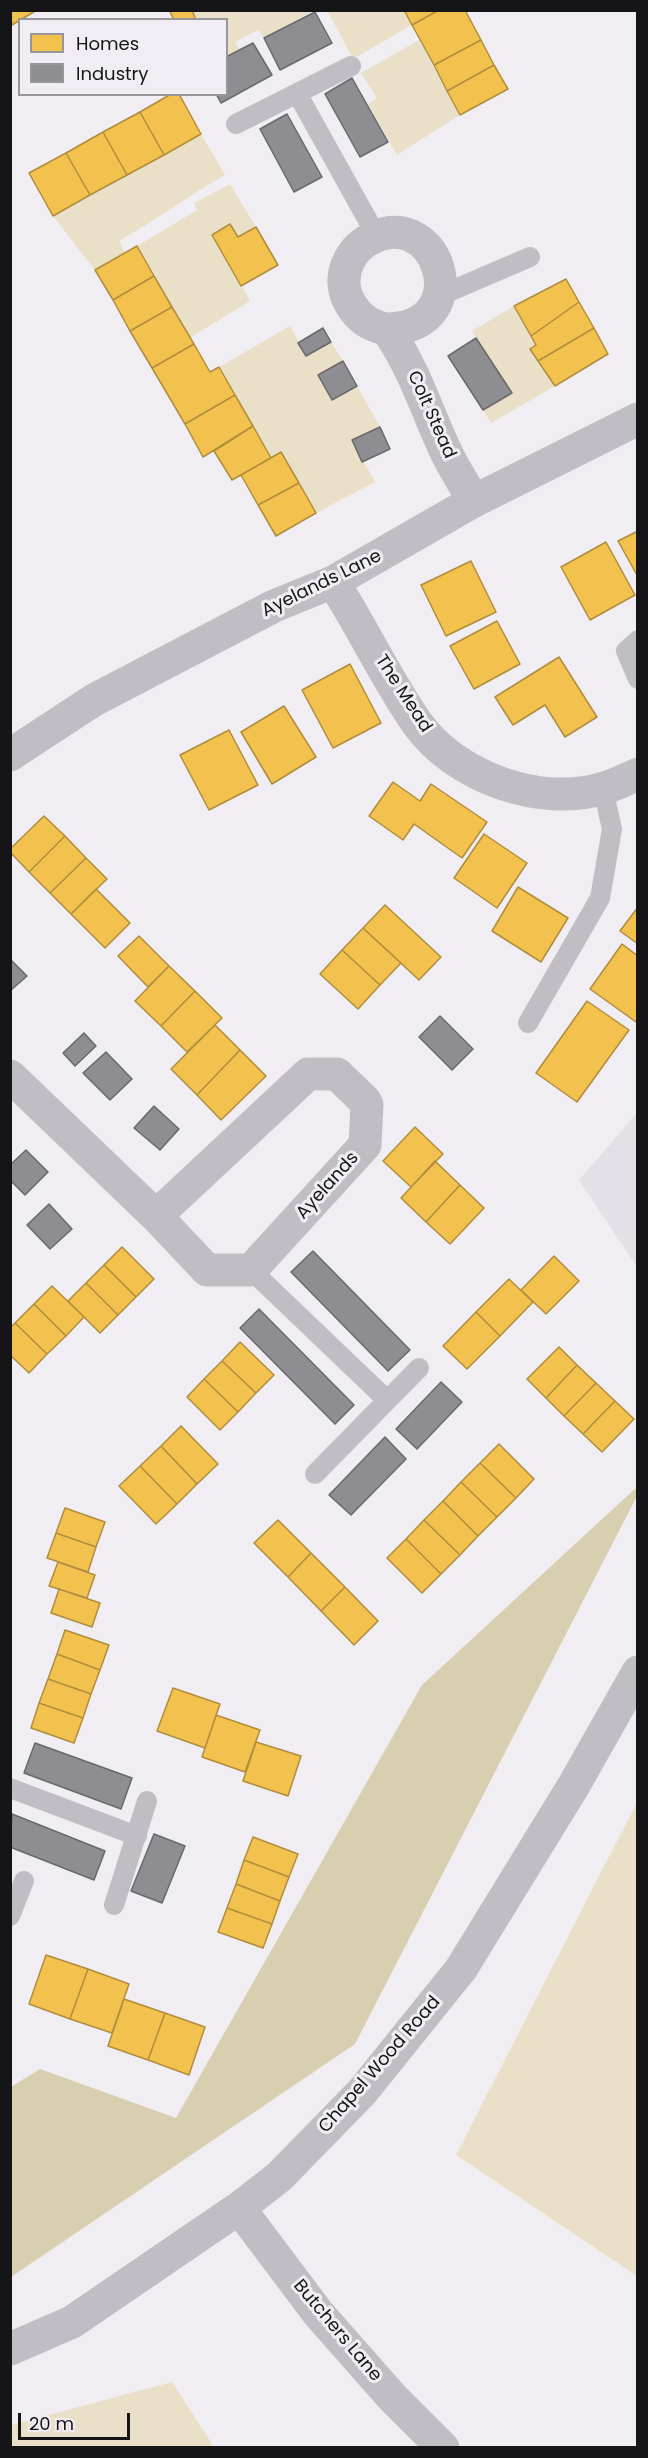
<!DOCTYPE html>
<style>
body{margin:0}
#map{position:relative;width:648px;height:2458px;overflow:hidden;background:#f1eef3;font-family:Poppins,sans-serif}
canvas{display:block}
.frame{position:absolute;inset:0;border:12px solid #151416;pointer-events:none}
.legend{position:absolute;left:18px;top:18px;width:210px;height:78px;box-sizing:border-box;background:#f1edf4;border:2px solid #99969b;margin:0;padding:8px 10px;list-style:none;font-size:18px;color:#151416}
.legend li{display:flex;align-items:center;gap:12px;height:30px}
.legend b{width:30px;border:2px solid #99969b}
.scale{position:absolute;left:18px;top:2413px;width:112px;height:27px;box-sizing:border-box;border:3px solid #151416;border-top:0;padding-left:8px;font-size:18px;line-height:21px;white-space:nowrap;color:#151416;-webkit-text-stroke:4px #f1edf4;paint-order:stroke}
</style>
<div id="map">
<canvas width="648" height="2458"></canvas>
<div class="frame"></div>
<ul class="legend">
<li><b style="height:16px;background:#f2c14e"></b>Homes</li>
<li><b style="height:16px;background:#8d8d92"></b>Industry</li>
</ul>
<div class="scale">20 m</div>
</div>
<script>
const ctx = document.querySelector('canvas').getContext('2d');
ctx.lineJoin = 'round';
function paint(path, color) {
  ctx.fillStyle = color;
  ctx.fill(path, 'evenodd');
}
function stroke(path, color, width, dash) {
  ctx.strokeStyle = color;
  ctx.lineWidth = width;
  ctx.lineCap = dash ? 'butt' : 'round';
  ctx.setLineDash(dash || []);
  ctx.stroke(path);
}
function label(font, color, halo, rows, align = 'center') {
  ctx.font = font + ' Poppins,sans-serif';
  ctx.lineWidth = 6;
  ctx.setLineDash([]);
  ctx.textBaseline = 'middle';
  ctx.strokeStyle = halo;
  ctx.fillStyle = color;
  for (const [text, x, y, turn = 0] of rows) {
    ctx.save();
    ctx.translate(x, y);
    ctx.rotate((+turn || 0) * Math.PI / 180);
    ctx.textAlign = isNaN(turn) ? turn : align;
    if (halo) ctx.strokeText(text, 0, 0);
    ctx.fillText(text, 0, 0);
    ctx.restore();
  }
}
paint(new Path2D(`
 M 637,1113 L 637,1267 L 579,1180 Z`), '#e5dfe8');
paint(new Path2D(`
 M 315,10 L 264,38 L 258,30 L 235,42 L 240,50 L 227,57 L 226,20 L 196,19 L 192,11 Z
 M 330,10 L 404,11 L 412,25 L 353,59 L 328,12 Z
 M 419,40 L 460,115 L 397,155 L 368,104 L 377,98 L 361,73 Z
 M 201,134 L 225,175 C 188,196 155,221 119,241 L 125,253 L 95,270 L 53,216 Z
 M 230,184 L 256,227 L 238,237 L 230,224 L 212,235 L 250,301 L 190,338 L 137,246 L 197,210 L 194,203 Z
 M 514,306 L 536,345 L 530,349 L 555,386 L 491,423 L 483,410 L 512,393 L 472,331 Z
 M 290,326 L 306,356 L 331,342 L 343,361 L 318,375 L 332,400 L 357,386 L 380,427 L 352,440 L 375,482 L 316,513 L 271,458 L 219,367 Z
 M 637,1802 L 637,2276 L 456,2155 Z
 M 172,2382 L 214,2447 L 11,2447 L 11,2425 Z`), '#e9e0c7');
paint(new Path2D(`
 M 637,1487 L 637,1496 L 355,2044 L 11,2277 L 11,2087 L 40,2069 L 176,2118 L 422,1685 Z`), '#d8ceb0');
const homes = new Path2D(`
 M 10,10 L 37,10 L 12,25 Z
 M 169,10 L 192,10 L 196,20 L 174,20 Z
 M 404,10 L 439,10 L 412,25 Z
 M 439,10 L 465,10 L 481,40 L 434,65 L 412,25 Z
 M 481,40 L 494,65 L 447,91 L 434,65 Z
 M 494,65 L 508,89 L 460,115 L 447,91 Z
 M 171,94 L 179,94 L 201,134 L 164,155 L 140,112 Z
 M 140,112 L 164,155 L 127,175 L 103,132 Z
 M 103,132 L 127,175 L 90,195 L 66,153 Z
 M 66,153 L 90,195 L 53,216 L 29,173 Z
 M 230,224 L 238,237 L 256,227 L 278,265 L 241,286 L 212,235 Z
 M 137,246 L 154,276 L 113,300 L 95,270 Z
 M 154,276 L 172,307 L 130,331 L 113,300 Z
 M 566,279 L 579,302 L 531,336 L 514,306 Z
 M 579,302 L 594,328 L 538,361 L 530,349 L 536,345 L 531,336 Z
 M 172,307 L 194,344 L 152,368 L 130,331 Z
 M 594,328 L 608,354 L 555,386 L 538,361 Z
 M 194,344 L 210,372 L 219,367 L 235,395 L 185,424 L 152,368 Z
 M 235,395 L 253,426 L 203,457 L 185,424 Z
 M 253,426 L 271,458 L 232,480 L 214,451 Z
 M 281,452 L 299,483 L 258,505 L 241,475 Z
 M 299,483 L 316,513 L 276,536 L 258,505 Z
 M 638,531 L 638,577 L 618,541 Z
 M 606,542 L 635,595 L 590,620 L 561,567 Z
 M 471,561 L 496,612 L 446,636 L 421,585 Z
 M 497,621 L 520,664 L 474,689 L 450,646 Z
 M 559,657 L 597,717 L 565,737 L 545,705 L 513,725 L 495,697 Z
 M 350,664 L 381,723 L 333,748 L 302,690 Z
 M 284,706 L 316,757 L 272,784 L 241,732 Z
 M 229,730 L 258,785 L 209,810 L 180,755 Z
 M 393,782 L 420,801 L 431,784 L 487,822 L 462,858 L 414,824 L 403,840 L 369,816 Z
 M 44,816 L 65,836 L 29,872 L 10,852 L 10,849 Z
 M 484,834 L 527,863 L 497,908 L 454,878 Z
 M 65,836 L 86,858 L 50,893 L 29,872 Z
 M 86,858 L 107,879 L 71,914 L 50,893 Z
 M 518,887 L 568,918 L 541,962 L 492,931 Z
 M 96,889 L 130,923 L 105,948 L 71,914 Z
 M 385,905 L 441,957 L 419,980 L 363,928 Z
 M 638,907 L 638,944 L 620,931 Z
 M 363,928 L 401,963 L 380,985 L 342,950 Z
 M 139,936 L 169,966 L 148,987 L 118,956 Z
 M 622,944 L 638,956 L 638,1020 L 636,1022 L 590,989 Z
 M 342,950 L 380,985 L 358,1009 L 320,974 Z
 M 169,966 L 195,991 L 161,1026 L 135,1001 Z
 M 195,991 L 222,1018 L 187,1052 L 161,1026 Z
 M 587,1001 L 629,1030 L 577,1102 L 536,1073 Z
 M 215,1025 L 240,1050 L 197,1095 L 171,1069 Z
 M 240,1050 L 266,1076 L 221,1120 L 197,1095 Z
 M 415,1127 L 443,1154 L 411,1187 L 383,1161 Z
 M 435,1161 L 460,1185 L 426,1222 L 401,1198 Z
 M 460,1185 L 484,1208 L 450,1244 L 426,1222 Z
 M 122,1247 L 154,1279 L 136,1297 L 104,1265 Z
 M 554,1256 L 579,1281 L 546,1314 L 521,1290 Z
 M 104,1265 L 136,1297 L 118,1315 L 86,1283 Z
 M 509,1279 L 533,1302 L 500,1336 L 476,1312 Z
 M 86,1283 L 118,1315 L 100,1333 L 68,1301 Z
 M 52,1286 L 84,1317 L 66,1336 L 34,1304 Z
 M 34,1304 L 66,1336 L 47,1354 L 15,1323 Z
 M 476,1312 L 500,1336 L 467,1369 L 443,1346 Z
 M 15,1323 L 47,1354 L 29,1373 L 10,1355 L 10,1328 Z
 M 240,1342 L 274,1375 L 256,1393 L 222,1361 Z
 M 559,1347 L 577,1365 L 546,1398 L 527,1379 Z
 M 222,1361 L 256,1393 L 238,1412 L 204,1379 Z
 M 577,1365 L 596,1383 L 564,1416 L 546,1398 Z
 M 204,1379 L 238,1412 L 220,1430 L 187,1397 Z
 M 596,1383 L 615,1401 L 583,1434 L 564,1416 Z
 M 615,1401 L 634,1419 L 602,1452 L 583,1434 Z
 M 181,1426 L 218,1464 L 197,1484 L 161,1446 Z
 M 499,1444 L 534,1479 L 516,1498 L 480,1463 Z
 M 161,1446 L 197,1484 L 177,1504 L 140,1466 Z
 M 480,1463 L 516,1498 L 497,1517 L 461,1482 Z
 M 140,1466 L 177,1504 L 156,1524 L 119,1486 Z
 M 461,1482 L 497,1517 L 478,1536 L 443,1501 Z
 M 443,1501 L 478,1536 L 460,1555 L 424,1520 Z
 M 65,1508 L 105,1522 L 96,1547 L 56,1533 Z
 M 278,1520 L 311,1553 L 288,1577 L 254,1543 Z
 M 424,1520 L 460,1555 L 441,1574 L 406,1539 Z
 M 56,1533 L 96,1547 L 88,1572 L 47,1558 Z
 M 406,1539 L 441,1574 L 422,1593 L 387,1558 Z
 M 311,1553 L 345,1587 L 321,1611 L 288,1577 Z
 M 58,1562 L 95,1575 L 87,1598 L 49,1586 Z
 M 345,1587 L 378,1621 L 354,1645 L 321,1611 Z
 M 59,1589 L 100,1603 L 92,1627 L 51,1613 Z
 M 65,1630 L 109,1645 L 100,1670 L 57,1654 Z
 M 57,1654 L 100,1670 L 91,1694 L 48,1679 Z
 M 48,1679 L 91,1694 L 83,1718 L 39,1703 Z
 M 173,1688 L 220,1704 L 205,1748 L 157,1731 Z
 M 39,1703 L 83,1718 L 74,1743 L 31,1728 Z
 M 216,1715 L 260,1730 L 245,1772 L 202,1757 Z
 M 256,1742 L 301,1756 L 288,1796 L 243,1781 Z
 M 253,1837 L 298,1854 L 289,1877 L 244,1860 Z
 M 244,1860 L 289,1877 L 280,1901 L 236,1884 Z
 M 236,1884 L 280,1901 L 272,1924 L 227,1908 Z
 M 227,1908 L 272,1924 L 263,1948 L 218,1932 Z
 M 46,1955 L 88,1969 L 70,2019 L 29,2004 Z
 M 88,1969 L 129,1984 L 112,2033 L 70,2019 Z
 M 124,1999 L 165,2013 L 148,2060 L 108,2046 Z
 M 165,2013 L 205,2027 L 189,2075 L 148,2060 Z`);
paint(homes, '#f2c14e');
stroke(homes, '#b08d3d', 1.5);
const industry = new Path2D(`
 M 315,12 L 332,43 L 280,70 L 264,38 Z
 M 253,43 L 272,75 L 221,103 L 216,94 L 226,94 L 226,57 Z
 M 352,78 L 388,142 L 360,157 L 325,94 Z
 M 287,114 L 322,177 L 294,192 L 260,129 Z
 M 323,328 L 331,342 L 306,356 L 298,343 Z
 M 476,338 L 512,393 L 483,410 L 448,356 Z
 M 343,361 L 357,386 L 332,400 L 318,375 Z
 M 380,427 L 390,449 L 362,462 L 352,440 Z
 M 10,959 L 27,976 L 10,991 Z
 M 440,1016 L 473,1049 L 452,1070 L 419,1037 Z
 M 84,1033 L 96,1046 L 75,1066 L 63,1053 Z
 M 106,1052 L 132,1079 L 110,1100 L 83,1073 Z
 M 154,1106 L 179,1129 L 160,1150 L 134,1128 Z
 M 26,1150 L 48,1172 L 25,1195 L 10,1180 L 10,1165 Z
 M 49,1204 L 72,1229 L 50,1249 L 27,1225 Z
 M 313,1251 L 410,1350 L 388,1371 L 291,1272 Z
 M 259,1309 L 354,1405 L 335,1424 L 240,1328 Z
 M 441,1382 L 462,1402 L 417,1449 L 396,1429 Z
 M 385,1437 L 406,1459 L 351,1515 L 329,1495 Z
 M 35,1743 L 132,1778 L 121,1809 L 24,1773 Z
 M 12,1814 L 105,1851 L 94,1880 L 10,1847 Z
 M 154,1834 L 185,1846 L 162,1903 L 131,1891 Z`);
paint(industry, '#8d8d92');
stroke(industry, '#69696d', 1.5);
stroke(new Path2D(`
 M 297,93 L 376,235
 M 236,124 L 351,66
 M 439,296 L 530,257
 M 638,640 L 626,651 L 638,679
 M 528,1023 L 600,898 L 612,829 L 603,789
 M 251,1270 L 387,1400
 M 315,1474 L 419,1368
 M 10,1788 L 137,1836
 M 114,1905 L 147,1801
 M 10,1916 L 24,1881`), '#c1bdc5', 20);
stroke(new Path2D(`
 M 387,329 C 481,327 436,196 365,242 C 352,251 343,267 344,284 C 345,300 357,317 371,324 C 379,328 385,327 390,334 C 415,371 428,414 447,454 C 455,470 465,486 474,501
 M 333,582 C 363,628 386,679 417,723 C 455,777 541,808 604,788 C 615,785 627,779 638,774
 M 10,755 L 94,700 L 274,606 L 333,582 L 474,501 L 638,419
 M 10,1076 L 156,1216 L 207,1270 L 251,1270 L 365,1145 L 367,1105 L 365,1101 L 337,1074 L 308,1074 L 156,1216
 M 239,2208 L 318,2313 L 392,2397 L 443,2448
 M 10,2349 L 72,2322 L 239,2208 L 279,2177 L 362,2092 L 461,1969 L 574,1785 L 638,1672`), '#c1bdc5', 33);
label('18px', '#151416', '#f1edf4', [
 ["Colt Stead",431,415,66],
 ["Ayelands Lane",322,584,-26],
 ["The Mead",403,694,57],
 ["Ayelands",328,1186,-48],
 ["Chapel Wood Road",380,2065,-49],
 ["Butchers Lane",337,2331,50]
]);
</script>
